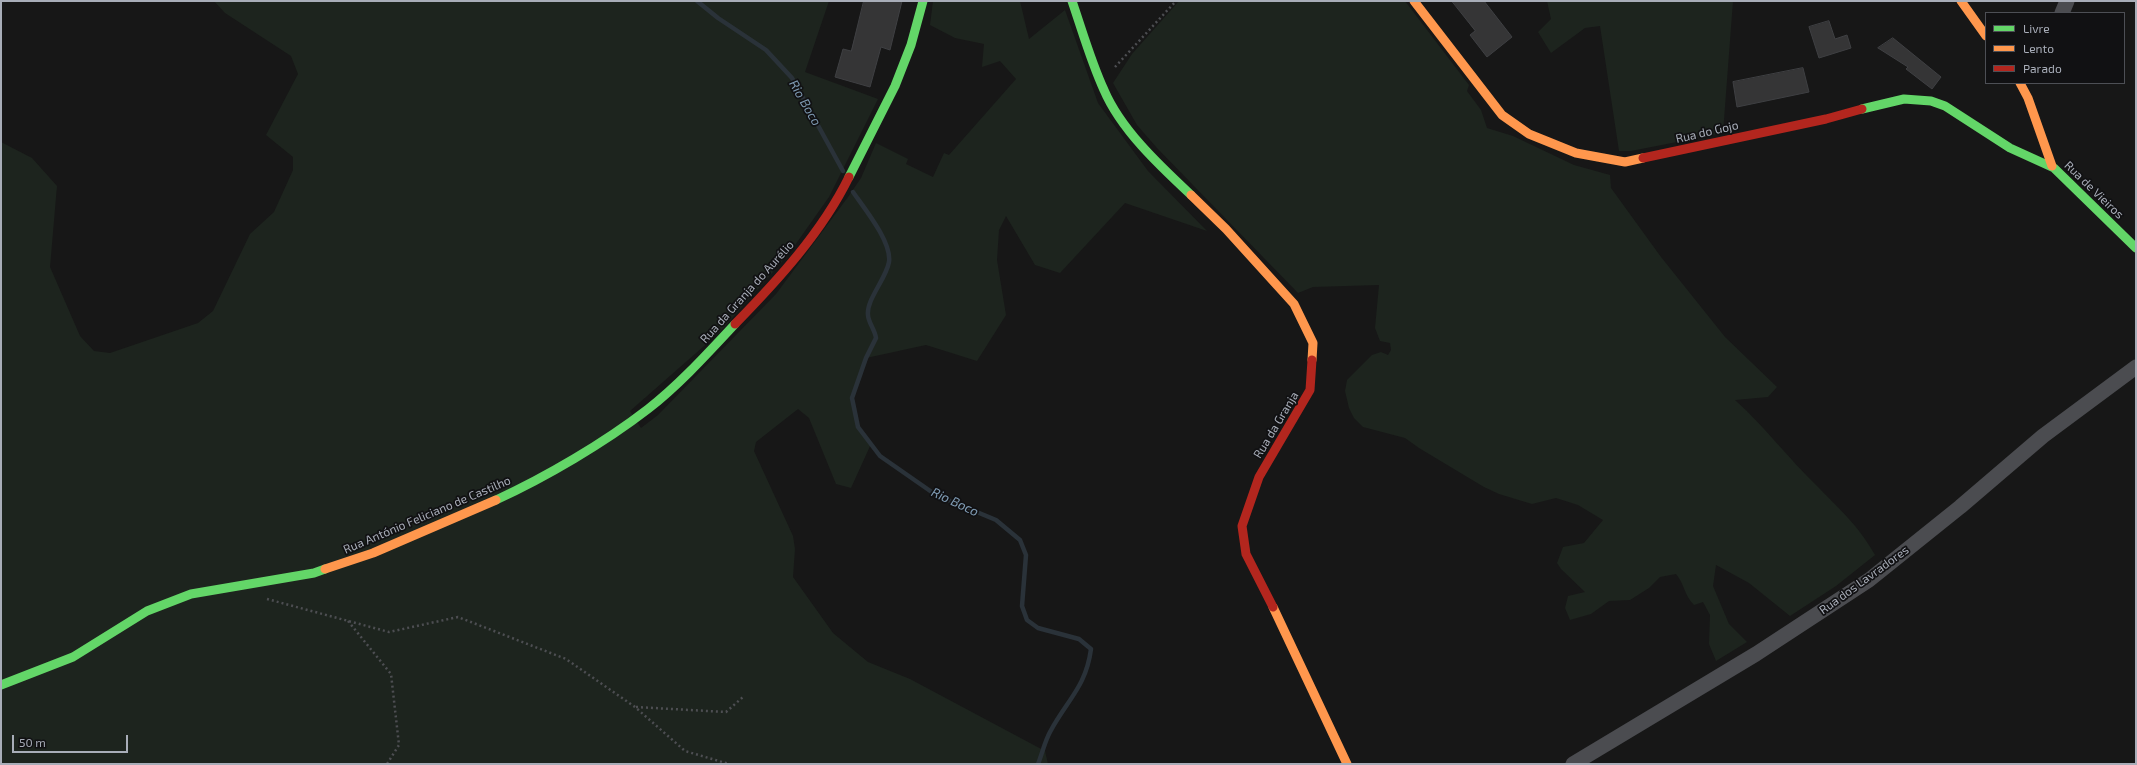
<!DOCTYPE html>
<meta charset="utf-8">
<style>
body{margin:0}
#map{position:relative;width:2137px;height:765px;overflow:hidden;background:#171717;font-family:"Exo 2",sans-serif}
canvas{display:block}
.frame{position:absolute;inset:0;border:2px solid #a8adb8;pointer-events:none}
.legend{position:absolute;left:1985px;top:12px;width:140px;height:72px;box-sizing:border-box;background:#111113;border:1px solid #4d4f55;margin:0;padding:5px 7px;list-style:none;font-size:12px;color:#a8adb8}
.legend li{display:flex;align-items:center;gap:8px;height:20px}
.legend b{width:20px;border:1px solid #4d4f55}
.scale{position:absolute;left:12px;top:735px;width:116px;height:18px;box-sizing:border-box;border:2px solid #a8adb8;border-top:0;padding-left:5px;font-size:12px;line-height:14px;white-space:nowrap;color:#a8adb8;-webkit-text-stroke:3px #111113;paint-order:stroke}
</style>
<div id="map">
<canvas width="2137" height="765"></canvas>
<div class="frame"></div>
<ul class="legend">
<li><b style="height:5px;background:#63d668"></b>Livre</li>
<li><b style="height:5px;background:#ff974d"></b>Lento</li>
<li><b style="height:5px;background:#b3261e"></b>Parado</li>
</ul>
<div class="scale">50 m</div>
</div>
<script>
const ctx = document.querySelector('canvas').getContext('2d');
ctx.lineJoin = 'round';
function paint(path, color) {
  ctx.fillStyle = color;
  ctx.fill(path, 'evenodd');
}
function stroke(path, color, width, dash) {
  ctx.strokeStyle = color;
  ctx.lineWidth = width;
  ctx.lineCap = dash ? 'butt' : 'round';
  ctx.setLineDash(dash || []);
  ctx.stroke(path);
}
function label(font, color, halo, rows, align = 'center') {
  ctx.font = font + ' "Exo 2",sans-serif';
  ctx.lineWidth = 3.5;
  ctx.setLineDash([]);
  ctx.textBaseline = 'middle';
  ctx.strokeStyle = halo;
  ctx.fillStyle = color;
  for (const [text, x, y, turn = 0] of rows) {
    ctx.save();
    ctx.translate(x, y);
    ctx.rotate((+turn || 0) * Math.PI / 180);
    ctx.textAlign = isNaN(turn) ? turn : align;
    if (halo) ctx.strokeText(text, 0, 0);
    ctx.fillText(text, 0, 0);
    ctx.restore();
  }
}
paint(new Path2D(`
 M 214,1 L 829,1 L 805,72 L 878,99 L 829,197 L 788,255 L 720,332 L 630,411 L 641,428 L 658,415 L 776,294 L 848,197 L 861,178 L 876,143 L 908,159 L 906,164 L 933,177 L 944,153 L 949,155 L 1016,79 L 1000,61 L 982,67 L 984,44 L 955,38 L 930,25 L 933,1 L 1020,1 L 1029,39 L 1065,10 L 1098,103 L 1148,171 L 1207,231 L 1125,203 L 1060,273 L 1035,265 L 1006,216 L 999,230 L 997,260 L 1006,315 L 977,361 L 926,345 L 866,358 C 852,396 844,409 871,444 L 851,488 L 836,484 L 809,418 L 798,409 L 756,442 L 754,451 L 793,536 L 795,549 L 793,577 L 833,633 L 868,662 L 910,679 L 1045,751 L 1048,764 L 1,764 L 1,142 L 32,158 L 57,186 L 50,267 L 80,336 L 94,351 L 110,353 L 198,323 L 213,311 L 250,234 L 274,212 L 293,170 L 293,157 L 266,135 L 298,74 L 291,56 L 225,13 Z
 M 1179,1 L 1405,1 L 1469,85 L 1467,91 L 1481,110 L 1487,128 L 1513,136 L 1574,165 L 1610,175 L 1611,188 L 1661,257 L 1725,337 L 1777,387 L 1768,397 L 1735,400 C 1765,427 1789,459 1818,487 C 1840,510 1859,526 1875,555 L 1836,586 L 1790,616 L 1749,583 L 1716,565 L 1713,586 L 1729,624 L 1747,642 L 1716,661 L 1709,644 L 1710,615 L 1703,602 L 1694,605 C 1684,595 1685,585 1676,574 L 1660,577 L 1649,588 L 1630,600 L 1609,601 L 1591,614 L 1570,620 L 1565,608 L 1568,596 L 1585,592 L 1561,569 L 1557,563 L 1563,547 L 1584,543 L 1603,520 L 1578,505 L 1556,498 L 1532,504 L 1499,494 L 1484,487 L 1419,448 L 1405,438 L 1363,427 L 1354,418 L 1349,408 L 1345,391 L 1347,380 L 1372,355 L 1381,352 L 1388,355 L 1391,350 L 1390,343 L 1380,341 L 1375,328 L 1379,285 L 1313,287 L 1298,293 L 1157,148 L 1137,125 L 1113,83 L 1132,54 Z
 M 1547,1 L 1733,1 L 1723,133 L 1631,151 L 1619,151 L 1600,26 L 1585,28 L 1551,53 L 1538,32 L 1551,19 Z`), '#1d241e');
stroke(new Path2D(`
 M 697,1 L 718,18 L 766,50 L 792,78 L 843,171
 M 853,192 C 864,208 892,242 889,262 C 886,279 866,300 868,315 C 868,322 875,330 876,338 L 866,358 L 852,398 L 858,427 L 880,456 L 936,495 L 996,520 L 1020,540 L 1026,555 L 1022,606 L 1027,620 L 1038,628 L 1079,639 L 1091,649 C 1086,687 1067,700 1050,732 C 1045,741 1042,754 1038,764`), '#2a3239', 4.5);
const building = new Path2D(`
 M 864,1 L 902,1 L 890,50 L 881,47 L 870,87 L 835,77 L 843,49 L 851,51 Z
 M 1452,1 L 1484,1 L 1512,37 L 1487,57 L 1470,35 L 1475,31 Z
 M 1829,21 L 1835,39 L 1847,35 L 1851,48 L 1819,58 L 1809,27 Z
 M 1893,38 L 1941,77 L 1932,89 L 1906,69 L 1908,67 L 1878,48 Z
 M 1803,68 L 1809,92 L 1737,107 L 1733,82 Z`);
paint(building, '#353536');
stroke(building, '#3f4043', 1);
stroke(new Path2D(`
 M 1115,67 L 1176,1
 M 267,599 L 389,632 L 458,617 L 566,659 L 635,707 L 685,751 L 729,764
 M 348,621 L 391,674 L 399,745 L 387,764
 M 636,707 L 726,712 L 743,697`), '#4d4e52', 2.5, [2, 3]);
stroke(new Path2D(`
 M 2062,13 L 2067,1
 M 1573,764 L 1756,654 L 1869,580 L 1960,507 L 2043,436 L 2136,367`), '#4b4c50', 15);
stroke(new Path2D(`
 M 1072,1 C 1082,30 1091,62 1104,90 C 1121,130 1160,166 1191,195
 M 1862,109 L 1904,99 L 1931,101 L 1945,106 L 2010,148 L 2054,168 L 2136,248
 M 849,177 L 895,86 L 911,45 L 923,1
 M 496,500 C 546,477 604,443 648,409 C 679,385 708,353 735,324
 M 1,685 L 73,657 L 147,611 L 191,594 L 314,573 L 325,569`), '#63d668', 9);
stroke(new Path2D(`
 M 1414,1 L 1502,115 L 1529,134 L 1576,153 L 1625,162 L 1643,158
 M 1961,1 L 1986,36
 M 2020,83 L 2028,98 L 2052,166
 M 1191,195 L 1226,229 L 1294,304 L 1313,343 L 1312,360
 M 325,569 L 373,553 L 496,500
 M 1273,607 L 1347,764`), '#ff974d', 9);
stroke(new Path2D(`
 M 1643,158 L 1826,119 L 1862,109
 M 735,324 C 778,280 822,232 849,177
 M 1273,607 L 1246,554 L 1242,526 L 1259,477 L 1310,390 L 1312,360`), '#b3261e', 9);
label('12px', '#a8adb8', '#111113', [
 ["Rua do Gojo",1707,132,-13],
 ["Rua de Vieiros",2094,190,44],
 ["Rua da Granja do Aurélio",747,292,-48],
 ["Rua da Granja",1276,425,-59],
 ["Rua António Feliciano de Castilho",427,515,-23],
 ["Rua dos Lavradores",1864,580,-36]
]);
label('italic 13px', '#7f9bb3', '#111113', [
 ["Rio Boco",805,103,60],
 ["Rio Boco",955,502,25]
]);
</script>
